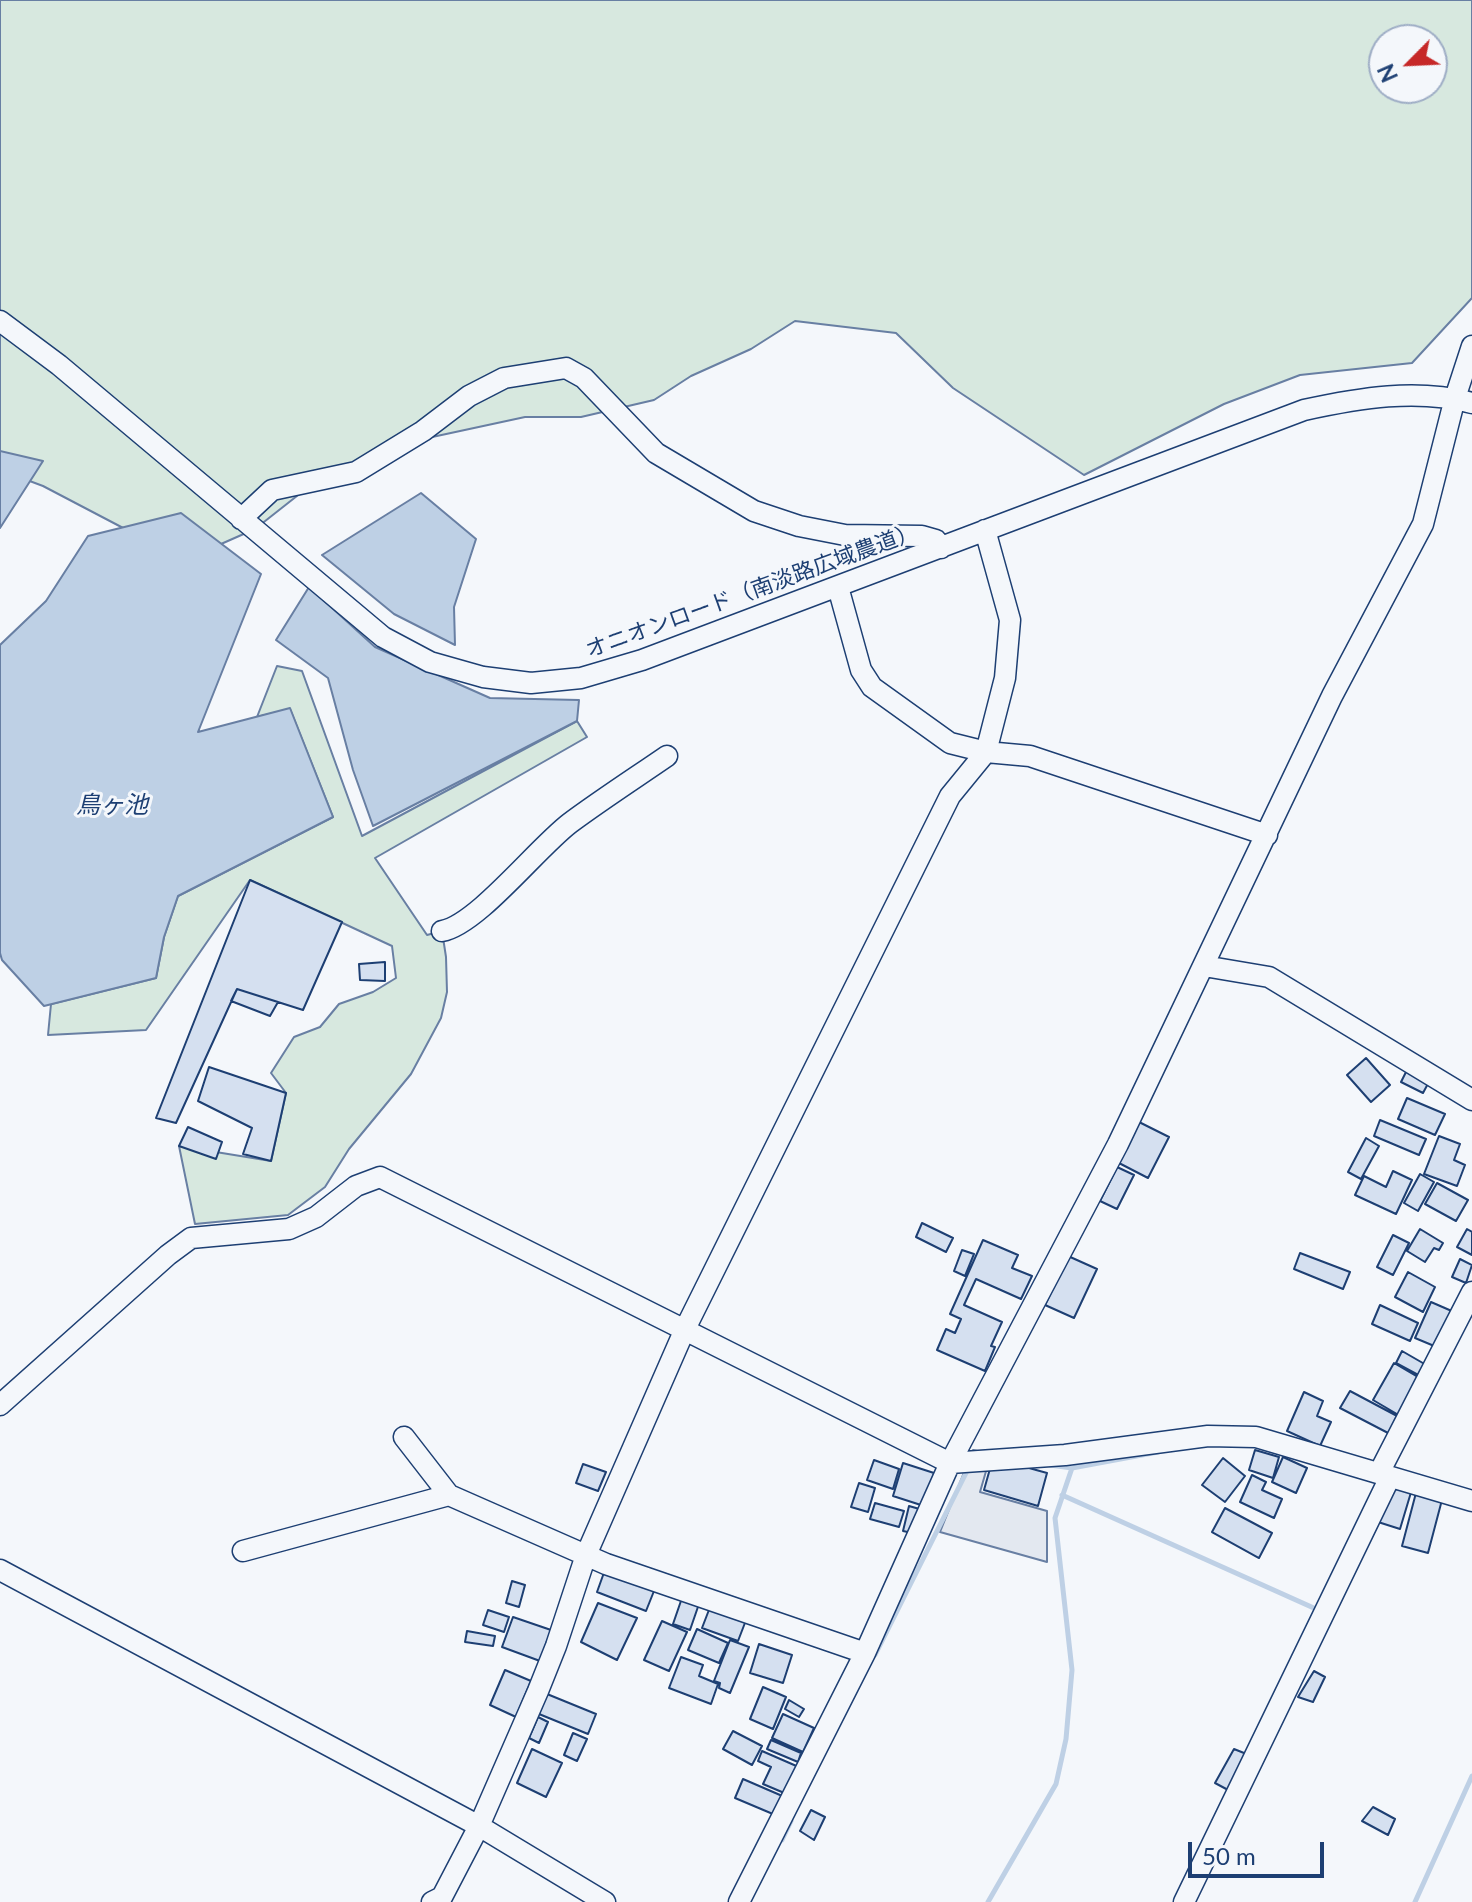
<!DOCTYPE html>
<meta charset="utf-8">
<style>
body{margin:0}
#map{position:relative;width:1472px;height:1902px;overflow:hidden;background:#f4f7fb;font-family:Lato,sans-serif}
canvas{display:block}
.north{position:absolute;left:1368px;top:24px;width:80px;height:80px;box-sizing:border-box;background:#f4f7fb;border:2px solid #9eadc5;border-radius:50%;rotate:246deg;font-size:22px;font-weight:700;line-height:32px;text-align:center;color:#1d3f73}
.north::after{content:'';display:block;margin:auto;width:28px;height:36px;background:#c62828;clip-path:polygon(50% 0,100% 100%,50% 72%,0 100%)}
.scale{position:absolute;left:1188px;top:1842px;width:136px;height:36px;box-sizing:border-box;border:4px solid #1d3f73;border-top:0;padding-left:10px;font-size:24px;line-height:28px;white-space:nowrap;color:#1d3f73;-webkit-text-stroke:6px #f4f7fb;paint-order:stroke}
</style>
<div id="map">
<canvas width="1472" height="1902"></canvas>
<div class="north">N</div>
<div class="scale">50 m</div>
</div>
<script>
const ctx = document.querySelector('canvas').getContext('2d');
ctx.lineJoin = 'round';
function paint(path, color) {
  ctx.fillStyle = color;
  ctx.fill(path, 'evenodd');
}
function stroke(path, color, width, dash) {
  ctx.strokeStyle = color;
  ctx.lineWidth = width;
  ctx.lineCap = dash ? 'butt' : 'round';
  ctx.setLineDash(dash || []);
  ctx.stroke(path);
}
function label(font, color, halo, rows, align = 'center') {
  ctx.font = font + ' Lato,"Noto Sans JP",sans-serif';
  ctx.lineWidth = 6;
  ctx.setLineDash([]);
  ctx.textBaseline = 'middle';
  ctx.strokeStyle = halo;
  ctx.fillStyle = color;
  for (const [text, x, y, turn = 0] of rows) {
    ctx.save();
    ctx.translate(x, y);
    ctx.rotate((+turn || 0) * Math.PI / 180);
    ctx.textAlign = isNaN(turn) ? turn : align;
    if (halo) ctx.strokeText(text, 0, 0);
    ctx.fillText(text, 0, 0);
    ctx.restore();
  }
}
const green = new Path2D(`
 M 0,0 L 1472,0 L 1472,298 L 1412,363 L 1300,375 L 1224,404 L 1084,475 L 953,388 L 896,333 L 795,321 L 751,349 L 691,376 L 654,400 L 581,417 L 525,417 L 423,439 L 302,492 L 255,529 L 221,544 L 127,530 L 43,486 L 0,470 ZM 1384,40 L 1432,40 L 1432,88 L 1384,88 Z
 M 277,666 L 302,671 L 362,836 L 577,721 L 587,737 L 375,858 L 427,935 L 442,931 L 446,957 L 447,992 L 441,1018 L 411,1074 L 349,1149 L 325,1187 L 288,1215 L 195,1224 L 179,1146 L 271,1161 L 286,1093 L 271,1073 L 294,1037 L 320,1027 L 339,1004 L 373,992 L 396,978 L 392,946 L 250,880 L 146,1030 L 48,1035 L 51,1004 L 156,978 L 164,937 L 178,896 L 333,817 L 290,709 L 257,717 Z`);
paint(green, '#d7e8df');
stroke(green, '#687fa3', 2);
const parking = new Path2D(`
 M 973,1450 L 991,1454 L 980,1492 L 1047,1511 L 1047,1562 L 940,1532 Z`);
paint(parking, '#e3e8f0');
stroke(parking, '#687fa3', 2);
const water = new Path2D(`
 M 0,451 L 43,461 L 0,528 Z
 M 421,493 L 476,539 L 454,607 L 455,645 L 394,614 L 322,555 Z
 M 181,513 L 261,574 L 198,732 L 290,708 L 333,817 L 178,896 L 164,937 L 156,978 L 44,1006 L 2,960 L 0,953 L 0,645 L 46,601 L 88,536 Z
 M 309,587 L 375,647 L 490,698 L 579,700 L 577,721 L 373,826 L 353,770 L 328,678 L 276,640 Z`);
paint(water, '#bed0e5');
stroke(water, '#687fa3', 2);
stroke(new Path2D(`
 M 1050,1465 L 1072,1468 L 1158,1452
 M 1062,1495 L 1316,1609
 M 875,1655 L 969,1467
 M 782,1840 L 791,1821
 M 988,1902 L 1056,1784 L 1066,1739 L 1072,1670 L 1055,1518 L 1072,1468
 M 1415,1902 L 1472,1776`), '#bed0e5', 5);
const building = new Path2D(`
 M 250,880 L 342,922 L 303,1010 L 237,989 L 176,1123 L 156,1118 Z
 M 385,962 L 385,981 L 360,980 L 359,964 Z
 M 237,989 L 278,1002 L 270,1016 L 231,1001 Z
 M 1366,1058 L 1390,1085 L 1371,1102 L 1347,1075 Z
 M 1409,1066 L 1431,1078 L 1423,1093 L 1401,1082 Z
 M 209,1067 L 286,1093 L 271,1161 L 243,1154 L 252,1128 L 198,1101 Z
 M 1407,1098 L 1445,1114 L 1435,1135 L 1398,1119 Z
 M 1380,1120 L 1426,1139 L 1419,1155 L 1374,1136 Z
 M 1137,1121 L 1169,1137 L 1148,1178 L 1117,1162 Z
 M 188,1127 L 222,1142 L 216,1159 L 179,1146 Z
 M 1439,1136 L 1460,1144 L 1454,1160 L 1465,1165 L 1457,1186 L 1424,1174 Z
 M 1366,1138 L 1379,1146 L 1361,1179 L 1348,1172 Z
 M 1117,1167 L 1134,1175 L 1117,1209 L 1100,1201 Z
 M 1393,1171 L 1412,1180 L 1396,1214 L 1355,1195 L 1364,1176 L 1386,1187 Z
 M 1420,1174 L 1434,1182 L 1418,1211 L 1404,1203 Z
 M 1437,1183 L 1468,1200 L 1456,1221 L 1425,1204 Z
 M 922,1223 L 953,1238 L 946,1252 L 916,1237 Z
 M 1420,1229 L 1443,1243 L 1439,1250 L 1434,1248 L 1425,1262 L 1407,1251 Z
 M 1467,1229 L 1472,1232 L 1472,1255 L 1457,1247 Z
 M 1393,1235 L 1409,1243 L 1393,1275 L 1377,1267 Z
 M 983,1240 L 1018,1255 L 1012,1268 L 1032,1276 L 1021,1299 L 976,1279 L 964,1305 L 1002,1322 L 991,1346 L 995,1347 L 985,1371 L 937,1350 L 946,1329 L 955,1333 L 961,1319 L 950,1314 Z
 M 962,1250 L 974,1254 L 965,1276 L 954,1271 Z
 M 1300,1253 L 1350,1272 L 1343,1289 L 1294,1269 Z
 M 1068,1256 L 1097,1269 L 1074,1318 L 1045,1305 Z
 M 1460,1259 L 1472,1265 L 1466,1283 L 1452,1277 Z
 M 1408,1272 L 1435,1287 L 1423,1312 L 1395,1297 Z
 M 1431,1302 L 1454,1312 L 1439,1348 L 1415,1338 Z
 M 1380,1305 L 1418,1323 L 1410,1341 L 1372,1324 Z
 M 1402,1351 L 1428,1366 L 1422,1377 L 1396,1363 Z
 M 1394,1363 L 1423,1380 L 1402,1417 L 1373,1400 Z
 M 1350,1391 L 1399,1417 L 1390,1434 L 1340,1408 Z
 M 1304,1392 L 1323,1401 L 1317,1416 L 1331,1422 L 1320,1446 L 1287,1431 Z
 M 1255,1450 L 1279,1457 L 1273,1478 L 1249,1470 Z
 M 1283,1457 L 1307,1468 L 1296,1493 L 1272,1482 Z
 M 993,1458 L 1047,1473 L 1038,1506 L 984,1490 Z
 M 1223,1458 L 1245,1476 L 1225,1502 L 1202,1485 Z
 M 874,1460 L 899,1469 L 893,1489 L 867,1480 Z
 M 903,1463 L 934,1473 L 924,1506 L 893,1496 Z
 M 583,1464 L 606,1472 L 598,1491 L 576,1483 Z
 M 1252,1475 L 1266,1482 L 1262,1490 L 1282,1499 L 1274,1518 L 1240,1502 Z
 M 859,1483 L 875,1488 L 868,1512 L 851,1507 Z
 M 1390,1483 L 1412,1489 L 1400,1529 L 1378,1522 Z
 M 1417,1489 L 1443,1496 L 1428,1553 L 1402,1546 Z
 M 875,1503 L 904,1511 L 899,1527 L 870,1519 Z
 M 909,1506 L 923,1510 L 917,1534 L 903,1531 Z
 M 1225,1508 L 1272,1533 L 1259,1558 L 1212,1532 Z
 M 606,1567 L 656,1586 L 646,1611 L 597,1592 Z
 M 512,1581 L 525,1585 L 519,1607 L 506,1603 Z
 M 683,1595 L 700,1601 L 690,1630 L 673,1624 Z
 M 712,1602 L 748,1615 L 738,1641 L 702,1628 Z
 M 598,1603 L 637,1618 L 617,1660 L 581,1642 Z
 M 488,1610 L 509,1617 L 504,1632 L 483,1625 Z
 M 513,1617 L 551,1630 L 540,1661 L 502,1647 Z
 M 662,1621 L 687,1632 L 669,1671 L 644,1660 Z
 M 697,1629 L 728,1643 L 719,1663 L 688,1650 Z
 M 467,1631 L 495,1636 L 493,1646 L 465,1642 Z
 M 730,1640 L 749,1647 L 730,1693 L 719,1688 L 720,1683 L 714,1681 Z
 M 759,1644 L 792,1655 L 783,1683 L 750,1673 Z
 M 681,1657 L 703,1665 L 699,1676 L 718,1684 L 711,1704 L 669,1688 Z
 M 505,1670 L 531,1681 L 516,1717 L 490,1705 Z
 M 1314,1671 L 1325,1677 L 1313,1702 L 1298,1697 Z
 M 763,1687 L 786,1697 L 773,1729 L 750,1719 Z
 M 547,1694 L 596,1714 L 588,1734 L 539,1714 Z
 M 789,1700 L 804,1709 L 799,1717 L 785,1709 Z
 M 783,1714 L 814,1728 L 803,1752 L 772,1738 Z
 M 538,1717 L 548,1722 L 539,1743 L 529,1738 Z
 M 733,1731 L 762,1746 L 752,1765 L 723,1749 Z
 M 573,1733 L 587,1739 L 577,1761 L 564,1755 Z
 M 771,1740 L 801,1753 L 798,1762 L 767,1749 Z
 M 532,1749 L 562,1763 L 546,1797 L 517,1783 Z
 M 1234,1749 L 1249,1755 L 1230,1791 L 1215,1783 Z
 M 762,1751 L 801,1768 L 789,1795 L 763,1784 L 771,1767 L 758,1761 Z
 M 743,1779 L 787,1798 L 780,1817 L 735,1798 Z
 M 1373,1807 L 1395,1819 L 1388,1835 L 1362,1821 Z
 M 811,1810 L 825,1817 L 814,1840 L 800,1831 Z`);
paint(building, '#d5e0f0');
stroke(building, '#1d3f73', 2);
const minor = new Path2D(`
 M 0,321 L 59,365 L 383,637 L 430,662 L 483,677 L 531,683 L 581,678 L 642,660 L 1304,410 C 1359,398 1417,388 1472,403
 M 241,519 L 272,490 L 356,472 L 423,431 L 469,396 L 504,378 L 566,368 L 584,378 L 656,453 L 754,511 L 799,526 L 845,535 L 922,536 L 936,540 L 941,548
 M 838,587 L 861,670 L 872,687 L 950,743 L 986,752 L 1030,756 L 1267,835
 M 442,931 C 477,925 537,848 570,823 C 601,800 635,778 667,756
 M 1204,966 L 1269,977 L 1472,1100
 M 0,1405 L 168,1255 L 191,1238 L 289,1229 L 316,1217 L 356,1186 L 380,1177 L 950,1463 L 1065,1455 L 1208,1436 L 1256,1437 L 1472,1501
 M 404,1437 L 449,1495 L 606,1564 L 865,1653
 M 1379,1473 L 1472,1292
 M 243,1551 L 449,1495
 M 0,1570 L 479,1826 L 605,1902
 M 432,1902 L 442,1897 L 479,1826 L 538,1691 L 556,1646 L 586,1555 L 685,1329 L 950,796 L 986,752 L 1005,678 L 1010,620 L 985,530
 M 739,1902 L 865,1653 L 950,1463 L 1118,1144 L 1332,696 L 1423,524 L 1455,398 L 1472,346
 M 1184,1902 L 1390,1477`);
stroke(minor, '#1d3f73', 23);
stroke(minor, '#f4f7fb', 20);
label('22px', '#1d3f73', '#f4f7fb', [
 ["オニオンロード（南淡路広域農道）",752,591,-20]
]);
label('italic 24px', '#1d3f73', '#f4f7fb', [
 ["鳥ヶ池",112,805]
]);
</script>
